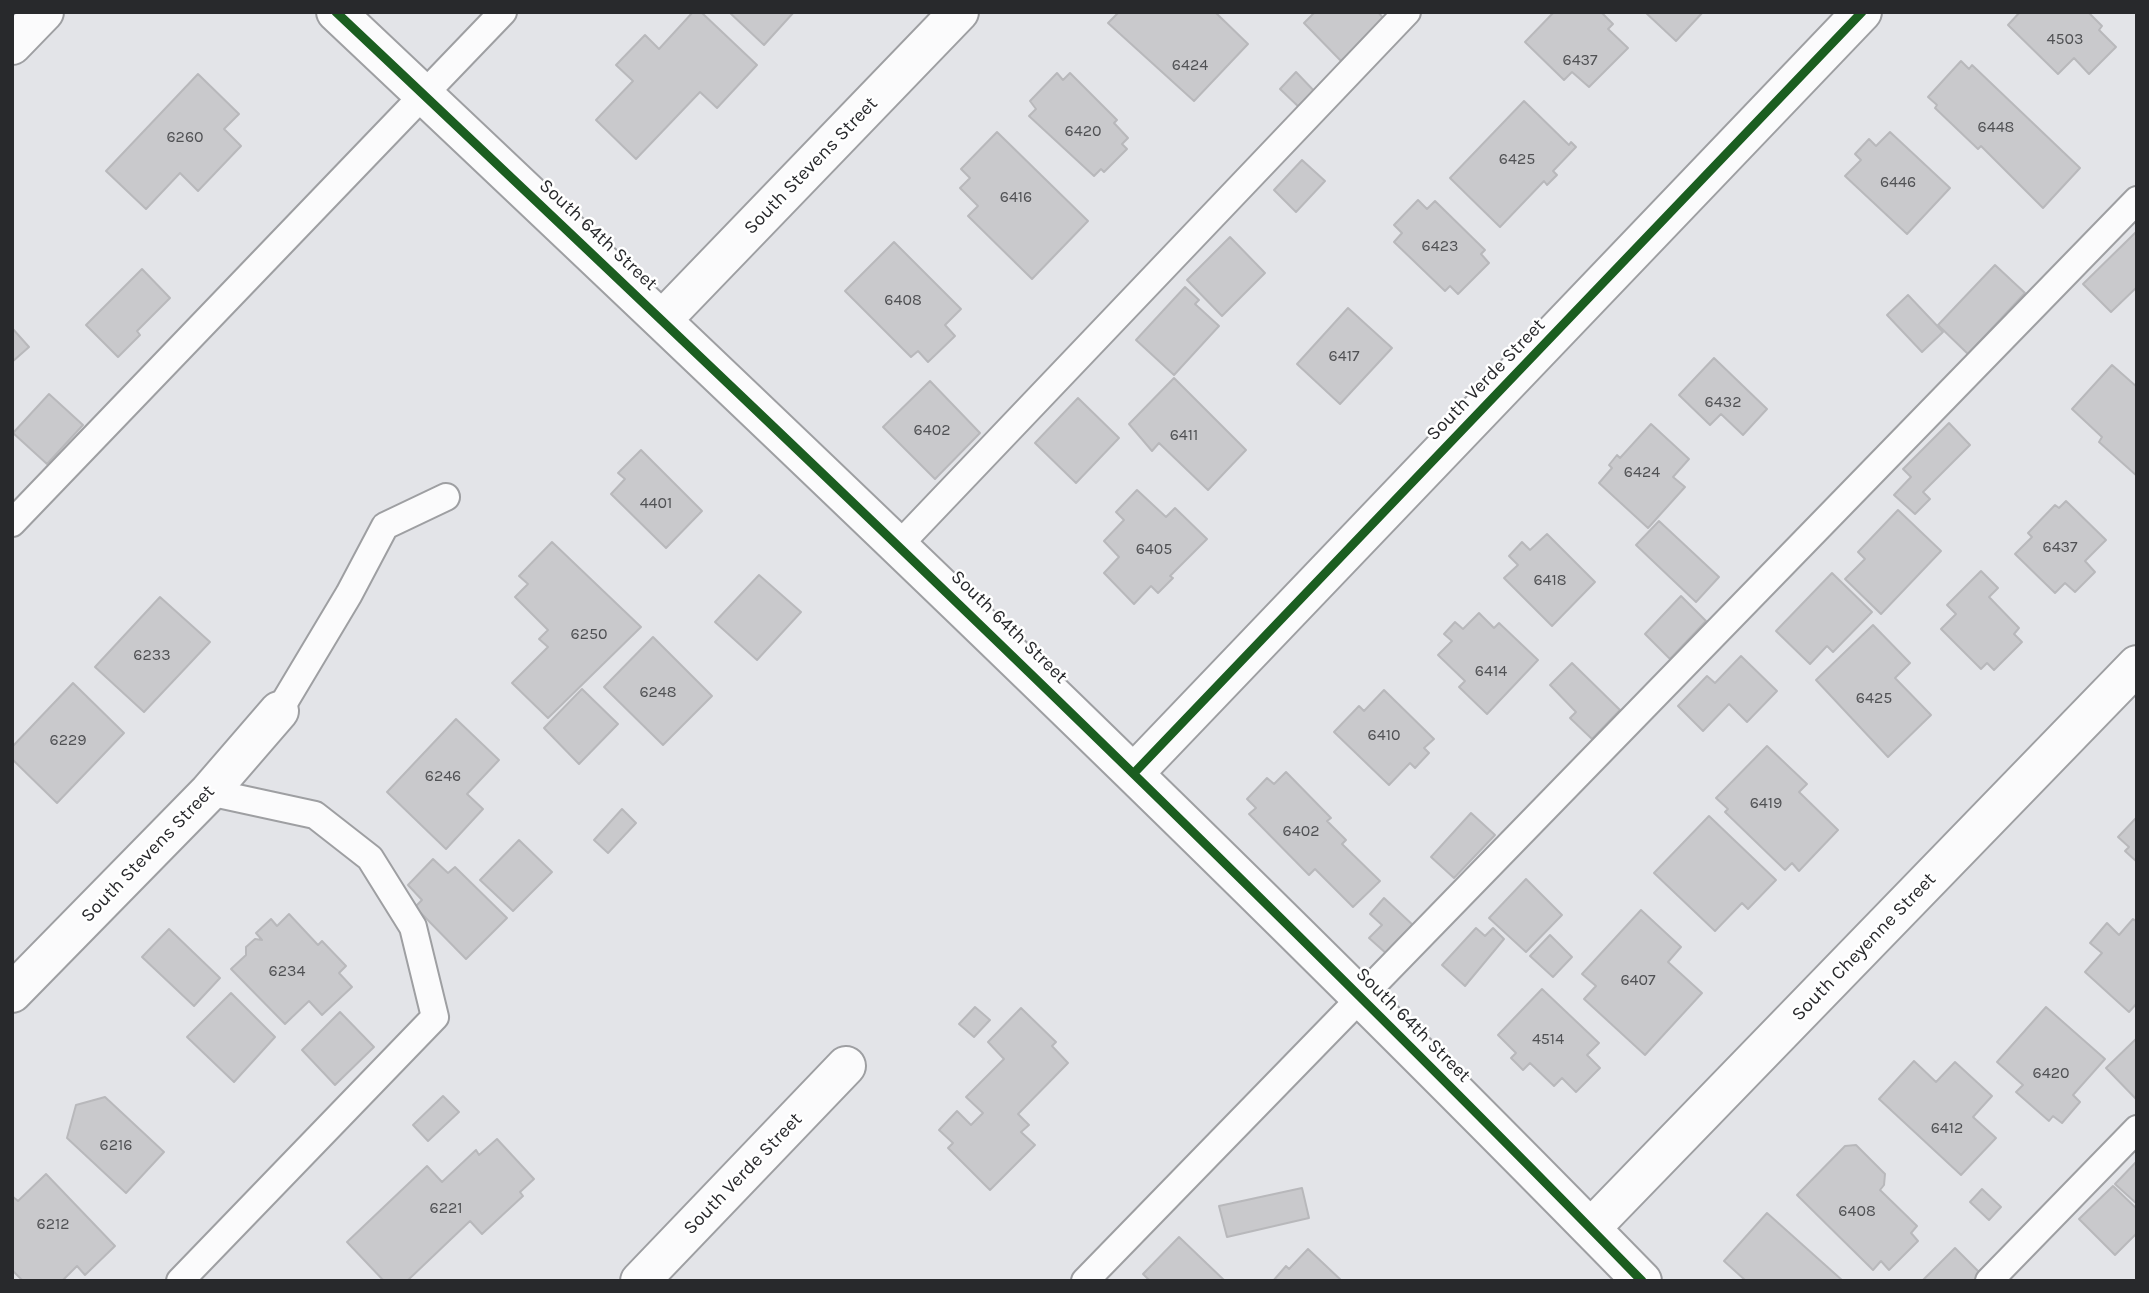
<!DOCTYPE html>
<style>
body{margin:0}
#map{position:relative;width:2149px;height:1293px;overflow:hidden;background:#e3e4e8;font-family:Karla,sans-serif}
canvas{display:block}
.frame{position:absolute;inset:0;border:14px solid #28292c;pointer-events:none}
</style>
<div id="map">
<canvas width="2149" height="1293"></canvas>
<div class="frame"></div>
</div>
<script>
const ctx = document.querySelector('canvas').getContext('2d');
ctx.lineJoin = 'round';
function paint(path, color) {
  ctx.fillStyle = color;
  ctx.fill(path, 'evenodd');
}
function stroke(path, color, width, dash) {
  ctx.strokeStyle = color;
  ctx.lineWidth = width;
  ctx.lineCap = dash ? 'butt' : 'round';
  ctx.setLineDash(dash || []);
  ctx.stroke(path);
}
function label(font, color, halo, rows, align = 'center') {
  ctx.font = font + ' Karla,sans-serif';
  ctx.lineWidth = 5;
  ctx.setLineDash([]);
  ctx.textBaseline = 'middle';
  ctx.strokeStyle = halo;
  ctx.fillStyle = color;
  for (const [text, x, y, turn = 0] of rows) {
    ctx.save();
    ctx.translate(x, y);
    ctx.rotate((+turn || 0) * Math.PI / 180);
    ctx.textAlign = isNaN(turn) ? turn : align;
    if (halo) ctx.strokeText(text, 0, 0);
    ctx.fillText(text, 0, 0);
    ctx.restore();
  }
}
const building = new Path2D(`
 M 693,12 L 701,12 L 757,65 L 717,108 L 700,92 L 636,159 L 596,120 L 633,81 L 616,65 L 645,35 L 659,49 Z
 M 729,12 L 794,12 L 764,45 Z
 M 1119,12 L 1215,12 L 1248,44 L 1194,101 L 1108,23 Z
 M 1315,12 L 1378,12 L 1384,19 L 1341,61 L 1304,23 Z
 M 1554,12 L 1601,12 L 1613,24 L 1608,29 L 1628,48 L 1589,87 L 1572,72 L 1564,80 L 1525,42 Z
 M 1645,12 L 1703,12 L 1676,41 Z
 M 2020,12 L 2088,12 L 2102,26 L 2099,30 L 2116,47 L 2089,74 L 2074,58 L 2058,74 L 2008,25 Z
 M 1961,61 L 1969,69 L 1972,65 L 2080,168 L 2043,208 L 1981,146 L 1978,149 L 1935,108 L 1937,105 L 1928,97 Z
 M 1296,72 L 1317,94 L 1302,110 L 1280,89 Z
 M 1057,73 L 1063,80 L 1070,73 L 1117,120 L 1114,123 L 1128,138 L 1122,144 L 1127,149 L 1104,172 L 1101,169 L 1094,176 L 1029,116 L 1036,109 L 1030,101 Z
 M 198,74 L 239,114 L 224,129 L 241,146 L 198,191 L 180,173 L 146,209 L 106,171 Z
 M 1524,101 L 1569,145 L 1571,142 L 1576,147 L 1553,171 L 1557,175 L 1547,185 L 1544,181 L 1500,227 L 1450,178 Z
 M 997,132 L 1088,221 L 1032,279 L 968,216 L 978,206 L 960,188 L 970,178 L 961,169 Z
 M 1890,132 L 1950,188 L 1907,234 L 1845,176 L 1861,160 L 1855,154 L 1869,139 L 1876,146 Z
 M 1302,160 L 1325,181 L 1296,212 L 1274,190 Z
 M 1418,200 L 1427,209 L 1435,201 L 1485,250 L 1481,254 L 1489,263 L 1458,294 L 1450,286 L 1445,291 L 1394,242 L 1402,233 L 1394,225 Z
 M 2137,231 L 2137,287 L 2111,312 L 2083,284 Z
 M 1230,237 L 1265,273 L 1222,316 L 1187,280 Z
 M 894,242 L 961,309 L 945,325 L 955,336 L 928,362 L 918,351 L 911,357 L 845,291 Z
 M 1995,265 L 2025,293 L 1968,354 L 1938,325 Z
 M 142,269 L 170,298 L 137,331 L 140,335 L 118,357 L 86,325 Z
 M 1185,287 L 1199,300 L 1195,304 L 1219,326 L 1174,375 L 1136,340 Z
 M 1908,295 L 1943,332 L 1922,352 L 1887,315 Z
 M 1348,308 L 1392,348 L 1340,404 L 1297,364 Z
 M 12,328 L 29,347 L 12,362 Z
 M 1714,358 L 1767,409 L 1743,435 L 1721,414 L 1710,425 L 1679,395 Z
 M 2112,365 L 2137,387 L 2137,476 L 2099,442 L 2102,437 L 2072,409 Z
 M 1174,378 L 1246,450 L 1208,490 L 1159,443 L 1152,451 L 1129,424 Z
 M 930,381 L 980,433 L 935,479 L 883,427 Z
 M 49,394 L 83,425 L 47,464 L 13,433 Z
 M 1078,398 L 1119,438 L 1076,483 L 1035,443 Z
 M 1949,423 L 1970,445 L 1923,492 L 1930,499 L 1915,514 L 1894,495 L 1911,477 L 1903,469 Z
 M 1651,424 L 1689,459 L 1673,477 L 1685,487 L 1648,528 L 1599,483 L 1612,468 L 1609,465 L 1617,455 L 1620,458 Z
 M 641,450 L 702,511 L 666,548 L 611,494 L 625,479 L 618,473 Z
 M 1137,490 L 1166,517 L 1175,508 L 1207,539 L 1170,576 L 1173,578 L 1158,593 L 1151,586 L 1134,604 L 1104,573 L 1119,557 L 1104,541 L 1124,520 L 1116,512 Z
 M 2066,501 L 2106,540 L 2085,561 L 2095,572 L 2075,592 L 2065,583 L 2055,593 L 2015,554 L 2032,537 L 2028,533 L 2055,505 L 2059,508 Z
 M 1898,510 L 1941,551 L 1881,614 L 1845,579 L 1865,559 L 1858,552 Z
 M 1659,521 L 1719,577 L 1696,602 L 1636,545 Z
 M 1547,534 L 1595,582 L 1552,626 L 1504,578 L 1518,565 L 1509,556 L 1522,542 L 1530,550 Z
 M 552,542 L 641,627 L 548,718 L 512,683 L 548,647 L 539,639 L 548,630 L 515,597 L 528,584 L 519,576 Z
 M 1981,571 L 1998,588 L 1989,597 L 2019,628 L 2014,634 L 2022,642 L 1994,670 L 1987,663 L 1981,669 L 1941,629 L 1956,614 L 1947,605 Z
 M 1832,573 L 1872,612 L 1833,652 L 1827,646 L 1810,664 L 1776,631 Z
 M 759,575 L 801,612 L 757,660 L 715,622 Z
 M 1681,596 L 1706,621 L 1670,659 L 1645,634 Z
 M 160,597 L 210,642 L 144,712 L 95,667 Z
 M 1479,613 L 1494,628 L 1499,623 L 1538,660 L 1487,714 L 1459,687 L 1465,681 L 1438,655 L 1452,641 L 1444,634 L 1455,622 L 1463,629 Z
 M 1873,625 L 1910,663 L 1895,678 L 1931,715 L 1888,757 L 1816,680 Z
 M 653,637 L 712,696 L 663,745 L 604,687 Z
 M 1741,656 L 1777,691 L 1747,722 L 1729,704 L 1703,731 L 1678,706 L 1707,676 L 1715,683 Z
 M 1572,663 L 1620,710 L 1592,739 L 1570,718 L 1576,712 L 1550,685 Z
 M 73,683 L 124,733 L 57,803 L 12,759 L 12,747 Z
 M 582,689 L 618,724 L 579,764 L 544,728 Z
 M 1384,690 L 1434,739 L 1424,748 L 1429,753 L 1415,768 L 1410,763 L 1389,785 L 1334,732 L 1359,706 L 1364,711 Z
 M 456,719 L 499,760 L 467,794 L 483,809 L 446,849 L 387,792 Z
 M 1767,746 L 1807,784 L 1799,792 L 1838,830 L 1799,871 L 1792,863 L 1785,870 L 1725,812 L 1728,809 L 1716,798 Z
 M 1286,772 L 1331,818 L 1327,821 L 1346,840 L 1342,844 L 1380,881 L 1353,907 L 1315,869 L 1309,875 L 1249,814 L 1256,808 L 1247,799 L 1267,778 L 1274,784 Z
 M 622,809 L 636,823 L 608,853 L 594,840 Z
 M 1471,813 L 1495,835 L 1454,878 L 1431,857 Z
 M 1709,816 L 1776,880 L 1748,909 L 1742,903 L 1715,931 L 1654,873 Z
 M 2137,817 L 2137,862 L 2125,851 L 2129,847 L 2118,837 Z
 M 519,840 L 552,872 L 513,911 L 480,880 Z
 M 433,859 L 448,873 L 455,867 L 507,918 L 466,959 L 415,907 L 422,900 L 408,885 Z
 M 1526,879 L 1562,915 L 1526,952 L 1489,918 Z
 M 1384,898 L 1415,927 L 1388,955 L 1369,938 L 1382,925 L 1370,914 Z
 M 1641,910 L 1681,947 L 1668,962 L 1702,993 L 1645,1055 L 1584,999 L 1596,986 L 1582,974 Z
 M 289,914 L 318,945 L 322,941 L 346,966 L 339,973 L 352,987 L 322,1015 L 309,1001 L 285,1024 L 231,969 L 246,955 L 246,947 L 255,939 L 262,940 L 256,933 L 271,919 L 277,926 Z
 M 2133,919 L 2137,922 L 2137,1003 L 2129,1012 L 2085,972 L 2102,953 L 2090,943 L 2107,923 L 2119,935 Z
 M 1476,928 L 1485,936 L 1493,928 L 1504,939 L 1465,986 L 1442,965 Z
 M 169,929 L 220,978 L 194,1006 L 142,957 Z
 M 1550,935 L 1572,957 L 1553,977 L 1530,956 Z
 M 1542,989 L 1599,1043 L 1587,1055 L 1600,1068 L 1576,1092 L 1562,1078 L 1554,1086 L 1530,1063 L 1523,1070 L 1511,1058 L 1516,1053 L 1498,1035 Z
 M 231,993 L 275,1037 L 234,1082 L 187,1037 Z
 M 975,1007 L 990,1020 L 974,1037 L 959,1024 Z
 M 2046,1007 L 2105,1059 L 2073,1095 L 2080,1102 L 2062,1123 L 2053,1116 L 2049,1121 L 2016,1092 L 2023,1085 L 1997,1062 Z
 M 1021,1008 L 1056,1042 L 1052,1046 L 1068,1063 L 1018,1114 L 1029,1125 L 1021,1132 L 1035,1145 L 990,1190 L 948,1148 L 953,1143 L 939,1130 L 957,1111 L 971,1125 L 983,1113 L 966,1097 L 1004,1059 L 988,1042 Z
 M 340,1012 L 374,1047 L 335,1085 L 302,1050 Z
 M 2137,1038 L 2137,1100 L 2106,1068 Z
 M 1914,1061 L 1936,1082 L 1955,1062 L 1992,1096 L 1973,1117 L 1996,1138 L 1961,1175 L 1879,1099 Z
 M 443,1096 L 459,1112 L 428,1141 L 413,1125 Z
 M 105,1097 L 164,1152 L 126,1193 L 67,1138 L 76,1105 Z
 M 497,1139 L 534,1179 L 520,1192 L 523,1196 L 482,1234 L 470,1221 L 407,1281 L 384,1281 L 347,1242 L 427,1166 L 442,1182 L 476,1150 L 479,1155 Z
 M 1856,1145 L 1885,1174 L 1884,1185 L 1880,1190 L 1917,1226 L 1911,1233 L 1918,1241 L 1889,1270 L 1881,1261 L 1873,1270 L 1797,1195 L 1845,1146 Z
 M 2137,1161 L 2137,1204 L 2115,1184 Z
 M 46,1174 L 115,1246 L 85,1275 L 77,1266 L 62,1281 L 23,1281 L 12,1270 L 12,1196 L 18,1201 Z
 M 2113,1186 L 2137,1209 L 2137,1233 L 2115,1255 L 2079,1219 Z
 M 1302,1188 L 1309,1218 L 1227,1237 L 1219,1206 Z
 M 1982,1189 L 2001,1207 L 1989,1220 L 1970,1202 Z
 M 1767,1213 L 1843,1281 L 1746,1281 L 1724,1261 Z
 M 1179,1237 L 1225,1281 L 1150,1281 L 1143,1274 Z
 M 1955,1248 L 1983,1276 L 1979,1281 L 1922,1281 Z
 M 1308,1249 L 1342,1281 L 1273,1281 L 1286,1266 L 1289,1269 Z`);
paint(building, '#c9c9cc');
stroke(building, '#b8b8bb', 2);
const lane = new Path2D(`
 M 12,523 L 503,12
 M 899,545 L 1407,12
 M 279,711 L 349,594 L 385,526 L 446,497
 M 180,1281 L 435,1017 L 413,927 L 370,858 L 315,815 L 209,792
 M 1085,1281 L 2137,200
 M 1989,1281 L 2137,1129`);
const street = new Path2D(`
 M 336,12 C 778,429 1218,847 1642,1281
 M 12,45 L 44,12
 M 663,319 L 959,12
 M 1135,772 L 1862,12
 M 12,993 L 209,792 L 279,711
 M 1591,1228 L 2137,665
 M 640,1281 L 846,1066`);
stroke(lane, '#9e9fa2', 30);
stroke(street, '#9e9fa2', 42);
stroke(lane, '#fbfbfc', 26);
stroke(street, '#fbfbfc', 38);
stroke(new Path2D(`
 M 336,12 C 778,429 1218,847 1642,1281
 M 1135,772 L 1862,12`), '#1b5e20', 9);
label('16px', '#505154', null, [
 ["4503",2065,39],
 ["6437",1580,60],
 ["6424",1190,65],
 ["6448",1996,127],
 ["6420",1083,131],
 ["6260",185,137],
 ["6425",1517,159],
 ["6446",1898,182],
 ["6416",1016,197],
 ["6423",1440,246],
 ["6408",903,300],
 ["6417",1344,356],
 ["6432",1723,402],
 ["6402",932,430],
 ["6411",1184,435],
 ["6424",1642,472],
 ["4401",656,503],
 ["6437",2060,547],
 ["6405",1154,549],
 ["6418",1550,580],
 ["6250",589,634],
 ["6233",152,655],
 ["6414",1491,671],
 ["6248",658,692],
 ["6425",1874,698],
 ["6410",1384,735],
 ["6229",68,740],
 ["6246",443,776],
 ["6419",1766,803],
 ["6402",1301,831],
 ["6234",287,971],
 ["6407",1638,980],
 ["4514",1548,1039],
 ["6420",2051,1073],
 ["6412",1947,1128],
 ["6216",116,1145],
 ["6221",446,1208],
 ["6408",1857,1211],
 ["6212",53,1224]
]);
label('19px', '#28292c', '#fff', [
 ["South Stevens Street",811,166,-46],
 ["South 64th Street",598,235,43],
 ["South Verde Street",1486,380,-46],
 ["South 64th Street",1009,627,44],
 ["South Stevens Street",148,854,-46],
 ["South Cheyenne Street",1864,947,-46],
 ["South 64th Street",1413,1025,45],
 ["South Verde Street",743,1174,-46]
]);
</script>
